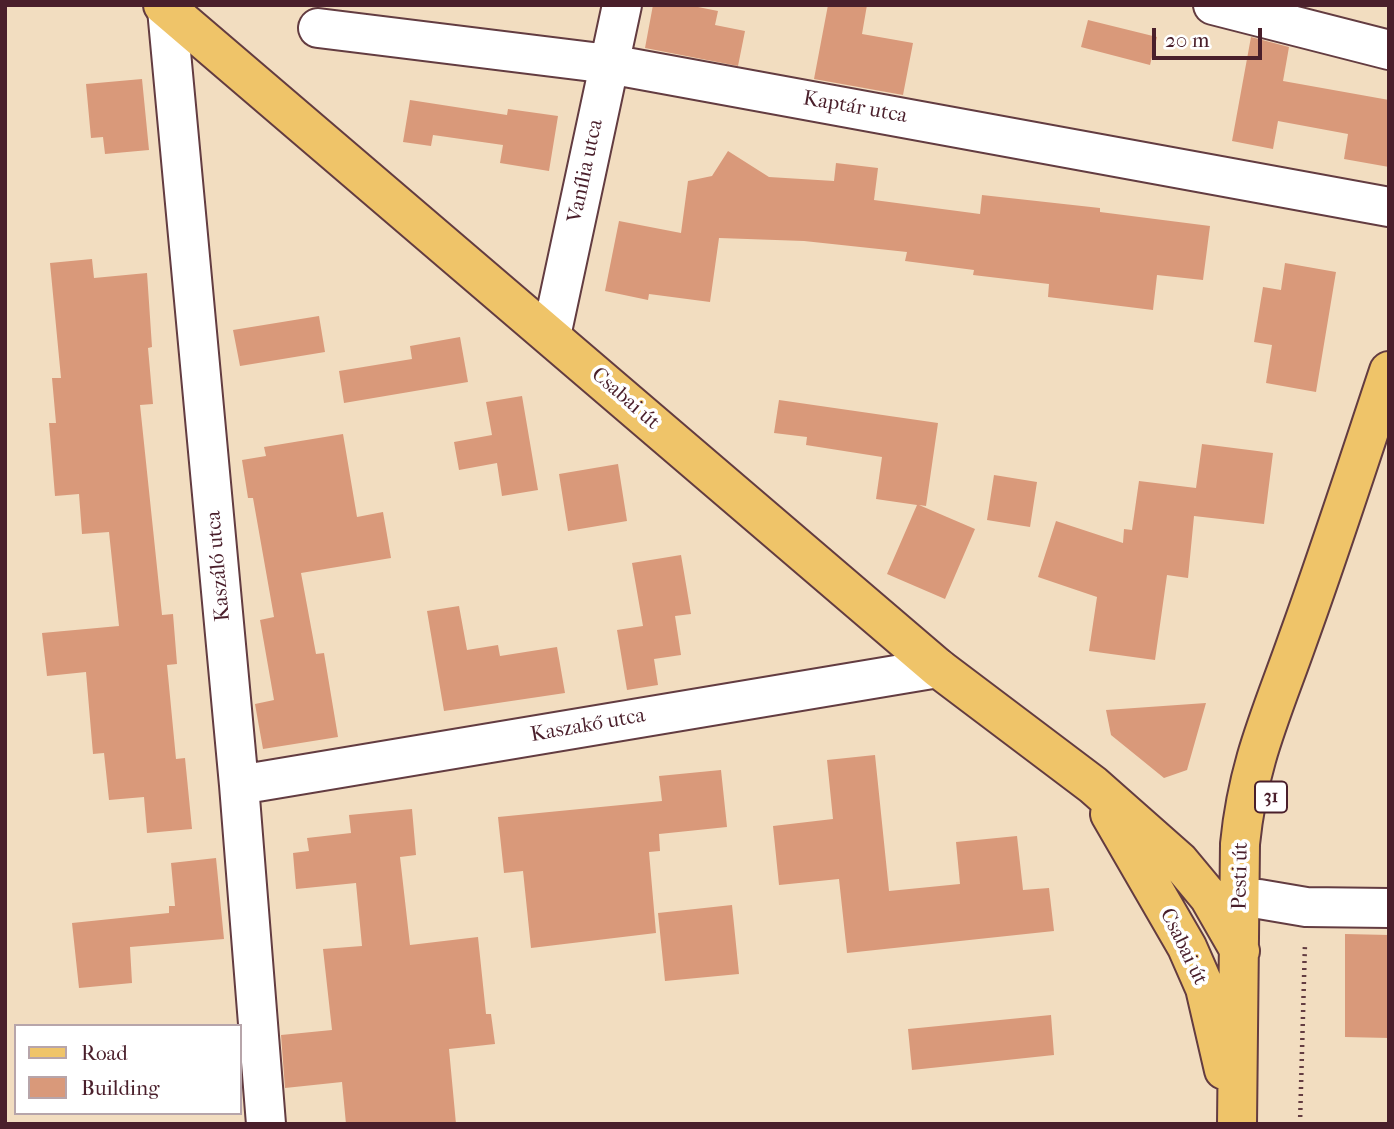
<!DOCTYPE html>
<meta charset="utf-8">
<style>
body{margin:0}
#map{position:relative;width:1394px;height:1129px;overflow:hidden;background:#f2ddc0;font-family:"IM FELL French Canon",serif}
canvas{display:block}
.frame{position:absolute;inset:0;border:7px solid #4a1f2b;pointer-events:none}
.legend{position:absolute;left:14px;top:1024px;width:228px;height:91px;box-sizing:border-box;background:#fff;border:2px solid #b7a5aa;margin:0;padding:9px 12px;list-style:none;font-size:21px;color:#4a1f2b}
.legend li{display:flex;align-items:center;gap:14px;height:35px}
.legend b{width:35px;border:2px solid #b7a5aa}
.scale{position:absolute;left:1152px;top:28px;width:110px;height:32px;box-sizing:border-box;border:4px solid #4a1f2b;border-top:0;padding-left:9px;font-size:21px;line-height:24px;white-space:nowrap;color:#4a1f2b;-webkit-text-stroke:5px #fff;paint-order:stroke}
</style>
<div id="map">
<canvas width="1394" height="1129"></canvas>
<div class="frame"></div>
<ul class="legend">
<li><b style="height:9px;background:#efc469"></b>Road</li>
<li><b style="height:19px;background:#d9997a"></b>Building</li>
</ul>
<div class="scale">20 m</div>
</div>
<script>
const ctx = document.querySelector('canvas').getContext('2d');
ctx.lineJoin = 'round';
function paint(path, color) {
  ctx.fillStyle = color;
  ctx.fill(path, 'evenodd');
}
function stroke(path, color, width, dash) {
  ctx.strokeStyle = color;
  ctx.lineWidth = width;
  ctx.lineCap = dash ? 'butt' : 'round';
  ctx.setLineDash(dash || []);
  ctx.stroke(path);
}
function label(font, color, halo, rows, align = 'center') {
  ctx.font = font + ' "IM FELL French Canon",serif';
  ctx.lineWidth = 7;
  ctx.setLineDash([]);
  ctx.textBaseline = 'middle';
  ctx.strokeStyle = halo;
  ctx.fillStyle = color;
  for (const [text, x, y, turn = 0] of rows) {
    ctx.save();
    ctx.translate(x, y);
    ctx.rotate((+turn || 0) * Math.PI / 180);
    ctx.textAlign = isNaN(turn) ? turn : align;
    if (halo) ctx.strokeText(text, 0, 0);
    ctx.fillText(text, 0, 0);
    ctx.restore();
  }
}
paint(new Path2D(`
 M 653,5 L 688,5 L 718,11 L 715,25 L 745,31 L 738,66 L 645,48 Z
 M 828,5 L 867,5 L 862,34 L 913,43 L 903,95 L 814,79 Z
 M 1088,20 L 1157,37 L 1150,65 L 1081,47 Z
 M 1251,37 L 1289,47 L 1283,81 L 1389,100 L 1389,167 L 1344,159 L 1348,134 L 1278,121 L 1273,149 L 1232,141 Z
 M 142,79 L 149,150 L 105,154 L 103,137 L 91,138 L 86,84 Z
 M 410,100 L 507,115 L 508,109 L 558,116 L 549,171 L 500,163 L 503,145 L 433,135 L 431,146 L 403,142 Z
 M 728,151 L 769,177 L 834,181 L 836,163 L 878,168 L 874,200 L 980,214 L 982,195 L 1100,208 L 1100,212 L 1210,226 L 1203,280 L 1157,275 L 1153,310 L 1048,297 L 1049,284 L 973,275 L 974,270 L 905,261 L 907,252 L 804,241 L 719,238 L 710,302 L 649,294 L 648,300 L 605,291 L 619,221 L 681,233 L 688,181 L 712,176 Z
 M 92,259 L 94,278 L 147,273 L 152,347 L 148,348 L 153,404 L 140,405 L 162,615 L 173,614 L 177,664 L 167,665 L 176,759 L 185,758 L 192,829 L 147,833 L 144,797 L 109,800 L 104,753 L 93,754 L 86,672 L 47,676 L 42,633 L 119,626 L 109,532 L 82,534 L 79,494 L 55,496 L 49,423 L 56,423 L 52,378 L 61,378 L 50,263 Z
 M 1285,263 L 1336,272 L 1316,392 L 1266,383 L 1272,345 L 1254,342 L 1263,287 L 1281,290 Z
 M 319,316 L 325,352 L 240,366 L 233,330 Z
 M 460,337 L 468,382 L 344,403 L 339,371 L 412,359 L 410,346 Z
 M 522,396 L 538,490 L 502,496 L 497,463 L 459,470 L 454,442 L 492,435 L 486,402 Z
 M 779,400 L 938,423 L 926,506 L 919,505 L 975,529 L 945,599 L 887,574 L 917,505 L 876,499 L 882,457 L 806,445 L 807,437 L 774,433 Z
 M 343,434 L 357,517 L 383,512 L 391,558 L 301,573 L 316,654 L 324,653 L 338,737 L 263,749 L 255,704 L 274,700 L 260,620 L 274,617 L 253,498 L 248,498 L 242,460 L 266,456 L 264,447 Z
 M 1202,444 L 1273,453 L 1264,524 L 1194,516 L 1188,578 L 1167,575 L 1155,660 L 1089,651 L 1097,597 L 1038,577 L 1056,521 L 1123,543 L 1124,529 L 1132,530 L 1139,481 L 1196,488 Z
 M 618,464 L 627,521 L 568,531 L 559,474 Z
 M 994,475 L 1037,482 L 1030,527 L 987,520 Z
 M 681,555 L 691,614 L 675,616 L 681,655 L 654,659 L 658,685 L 627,690 L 617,630 L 643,626 L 632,563 Z
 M 459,606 L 467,650 L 498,645 L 500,656 L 557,647 L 565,693 L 444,711 L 427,611 Z
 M 1206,703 L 1187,770 L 1164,778 L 1111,735 L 1106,710 Z
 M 875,755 L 889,891 L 960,884 L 956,842 L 1017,836 L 1023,890 L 1049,888 L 1054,931 L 847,953 L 839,879 L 779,885 L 773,826 L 833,819 L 827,760 Z
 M 721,770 L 727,827 L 659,834 L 660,851 L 649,852 L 656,933 L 531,948 L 523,871 L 504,873 L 498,817 L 662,801 L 659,776 Z
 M 412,809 L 416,855 L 400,857 L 410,945 L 478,937 L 486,1014 L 491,1014 L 495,1044 L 449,1049 L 456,1124 L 346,1124 L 342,1082 L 285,1088 L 281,1035 L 332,1030 L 323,949 L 362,946 L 356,883 L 296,889 L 293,853 L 309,851 L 307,838 L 351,833 L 349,815 Z
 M 216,858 L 224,939 L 130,947 L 132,983 L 79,988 L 72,923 L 169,913 L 169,906 L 175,906 L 171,863 Z
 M 732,905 L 739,974 L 665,981 L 658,913 Z
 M 1345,934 L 1389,935 L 1389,1038 L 1345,1037 Z
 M 1051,1015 L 1054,1055 L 912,1070 L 908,1029 Z`), '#d9997a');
const minor = new Path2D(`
 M 1213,5 L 1389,50
 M 167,9 L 239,785 L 266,1124
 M 318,28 L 609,64 L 1389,207
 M 551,336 L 622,5
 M 239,785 L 938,668
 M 1259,899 L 1306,907 L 1389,908`);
const major = new Path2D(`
 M 163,5 L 938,668 L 1093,785 L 1179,861 L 1209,897 L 1240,951
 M 1110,814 L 1187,947 L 1205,988 L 1224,1070
 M 1237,1124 L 1240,844 C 1248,763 1272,713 1298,639 C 1330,551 1359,461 1389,371`);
stroke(minor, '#633c41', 42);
stroke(major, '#633c41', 42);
stroke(new Path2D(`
 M 1300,1124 L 1305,943`), '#633c41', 4.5, [2, 5]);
stroke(minor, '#fff', 38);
stroke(major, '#efc469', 38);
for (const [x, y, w] of [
 [1271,797,32]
]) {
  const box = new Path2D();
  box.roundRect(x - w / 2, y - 15.5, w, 31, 5);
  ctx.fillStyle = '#fff';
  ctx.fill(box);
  stroke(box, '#4a1f2b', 2);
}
label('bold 19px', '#4a1f2b', null, [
 ["31",1271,797]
]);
label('21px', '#4a1f2b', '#fff', [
 ["Kaptár utca",855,108,10],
 ["Vanília utca",586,171,-78],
 ["Csabai út",625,399,41],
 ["Kaszáló utca",219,566,-95],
 ["Kaszakő utca",588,726,-10],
 ["Pesti út",1241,876,-89],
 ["Csabai út",1183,947,64]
]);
</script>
